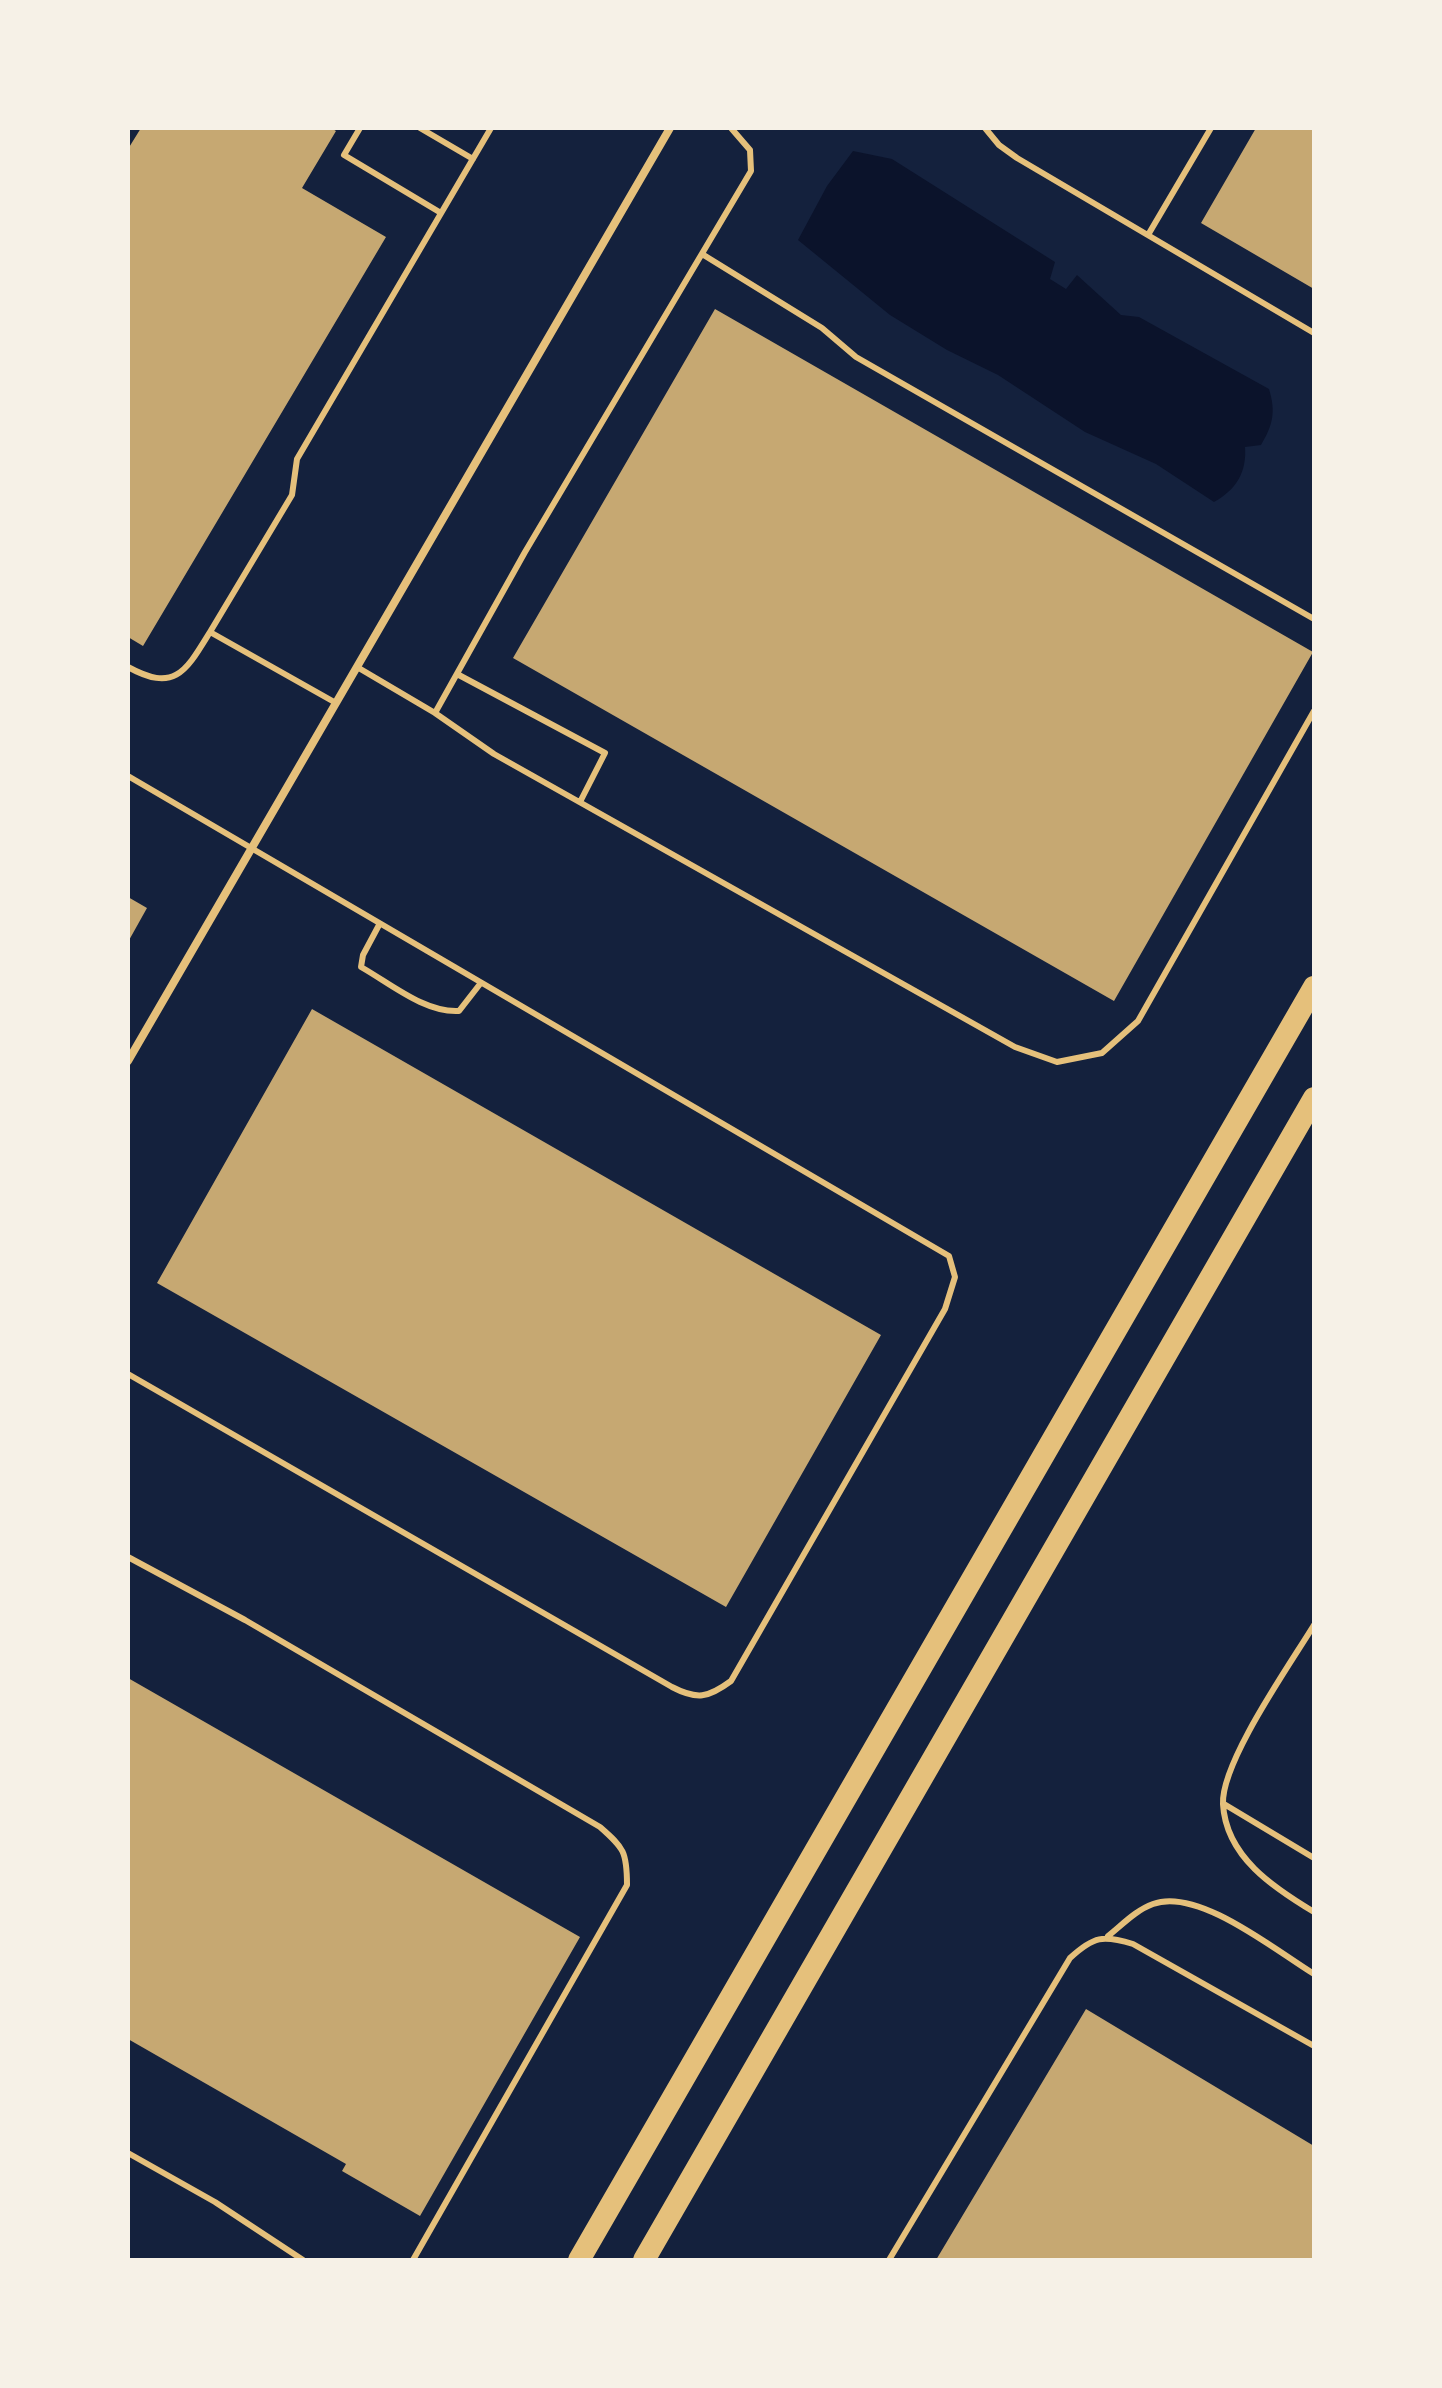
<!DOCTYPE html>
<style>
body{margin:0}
#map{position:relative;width:1442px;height:2388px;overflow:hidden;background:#14213d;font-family:Bitter,serif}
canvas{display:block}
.frame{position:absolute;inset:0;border:130px solid #f6f1e7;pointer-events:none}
</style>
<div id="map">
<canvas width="1442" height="2388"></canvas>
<div class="frame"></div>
</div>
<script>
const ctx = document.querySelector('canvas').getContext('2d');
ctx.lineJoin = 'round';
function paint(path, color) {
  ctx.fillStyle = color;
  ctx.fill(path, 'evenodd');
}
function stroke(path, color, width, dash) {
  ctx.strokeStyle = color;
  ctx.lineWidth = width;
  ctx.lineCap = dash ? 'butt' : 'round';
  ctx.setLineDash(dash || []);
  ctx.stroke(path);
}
paint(new Path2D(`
 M 853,151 L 892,159 L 1055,262 L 1050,279 L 1066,289 L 1077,275 L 1121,315 L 1139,317 L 1269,389 C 1276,412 1273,425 1261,445 L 1245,447 C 1247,472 1236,490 1214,502 L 1156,464 L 1085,432 L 998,375 L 947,350 L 890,315 L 798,240 L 827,186 Z`), '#0b132b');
paint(new Path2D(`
 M 141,128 L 331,128 L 336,131 L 302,188 L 386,237 L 143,646 L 128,637 L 128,149 Z
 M 1256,128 L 1314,128 L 1314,289 L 1201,223 Z
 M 715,309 L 1313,652 L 1114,1001 L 513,658 Z
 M 128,897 L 147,908 L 128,942 Z
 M 312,1009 L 881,1335 L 726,1607 L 157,1283 Z
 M 128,1678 L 580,1937 L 420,2216 L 342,2171 L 346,2164 L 128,2039 Z
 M 1086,2009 L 1314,2146 L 1314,2260 L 936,2260 Z`), '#c6a872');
stroke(new Path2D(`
 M 360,128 L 344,155 L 441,213
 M 420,128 L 473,159
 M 985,128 L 999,145 L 1017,158 L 1314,333
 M 1148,235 L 1211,128
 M 702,254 L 822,328 L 856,357 L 1314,619
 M 210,632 L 292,495 L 297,459 L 491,128
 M 128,667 C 175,693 186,671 210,632 L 336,703
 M 357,667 L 435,713 L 525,552 L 751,171 L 750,150 L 731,128
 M 457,674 L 605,753 L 580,802
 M 435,713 L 494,754 L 1015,1047 L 1057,1062 L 1102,1053 L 1138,1021 L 1314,711
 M 128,776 L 949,1256 L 955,1277 L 945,1309 L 731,1681 C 708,1698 697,1700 672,1687 L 128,1374
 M 379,925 L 363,955 L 361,967 C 391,984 425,1013 459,1011 L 480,984
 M 128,1557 L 245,1620 L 600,1827 C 624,1848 627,1852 627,1885 L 413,2260
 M 1314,1625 C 1291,1663 1221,1762 1223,1804 C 1226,1857 1274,1888 1314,1912
 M 1224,1804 L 1314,1858
 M 1108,1936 C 1122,1925 1136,1910 1153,1904 C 1198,1887 1276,1951 1314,1974
 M 128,2153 L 215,2202 L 303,2260
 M 889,2260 L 1070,1958 C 1094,1936 1103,1935 1133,1944 L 1314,2046`), '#e5c07b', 6);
stroke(new Path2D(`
 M 128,1061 L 670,128`), '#e5c07b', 8);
stroke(new Path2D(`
 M 579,2260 L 1314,987
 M 644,2260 L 1314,1098`), '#e5c07b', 22);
</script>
